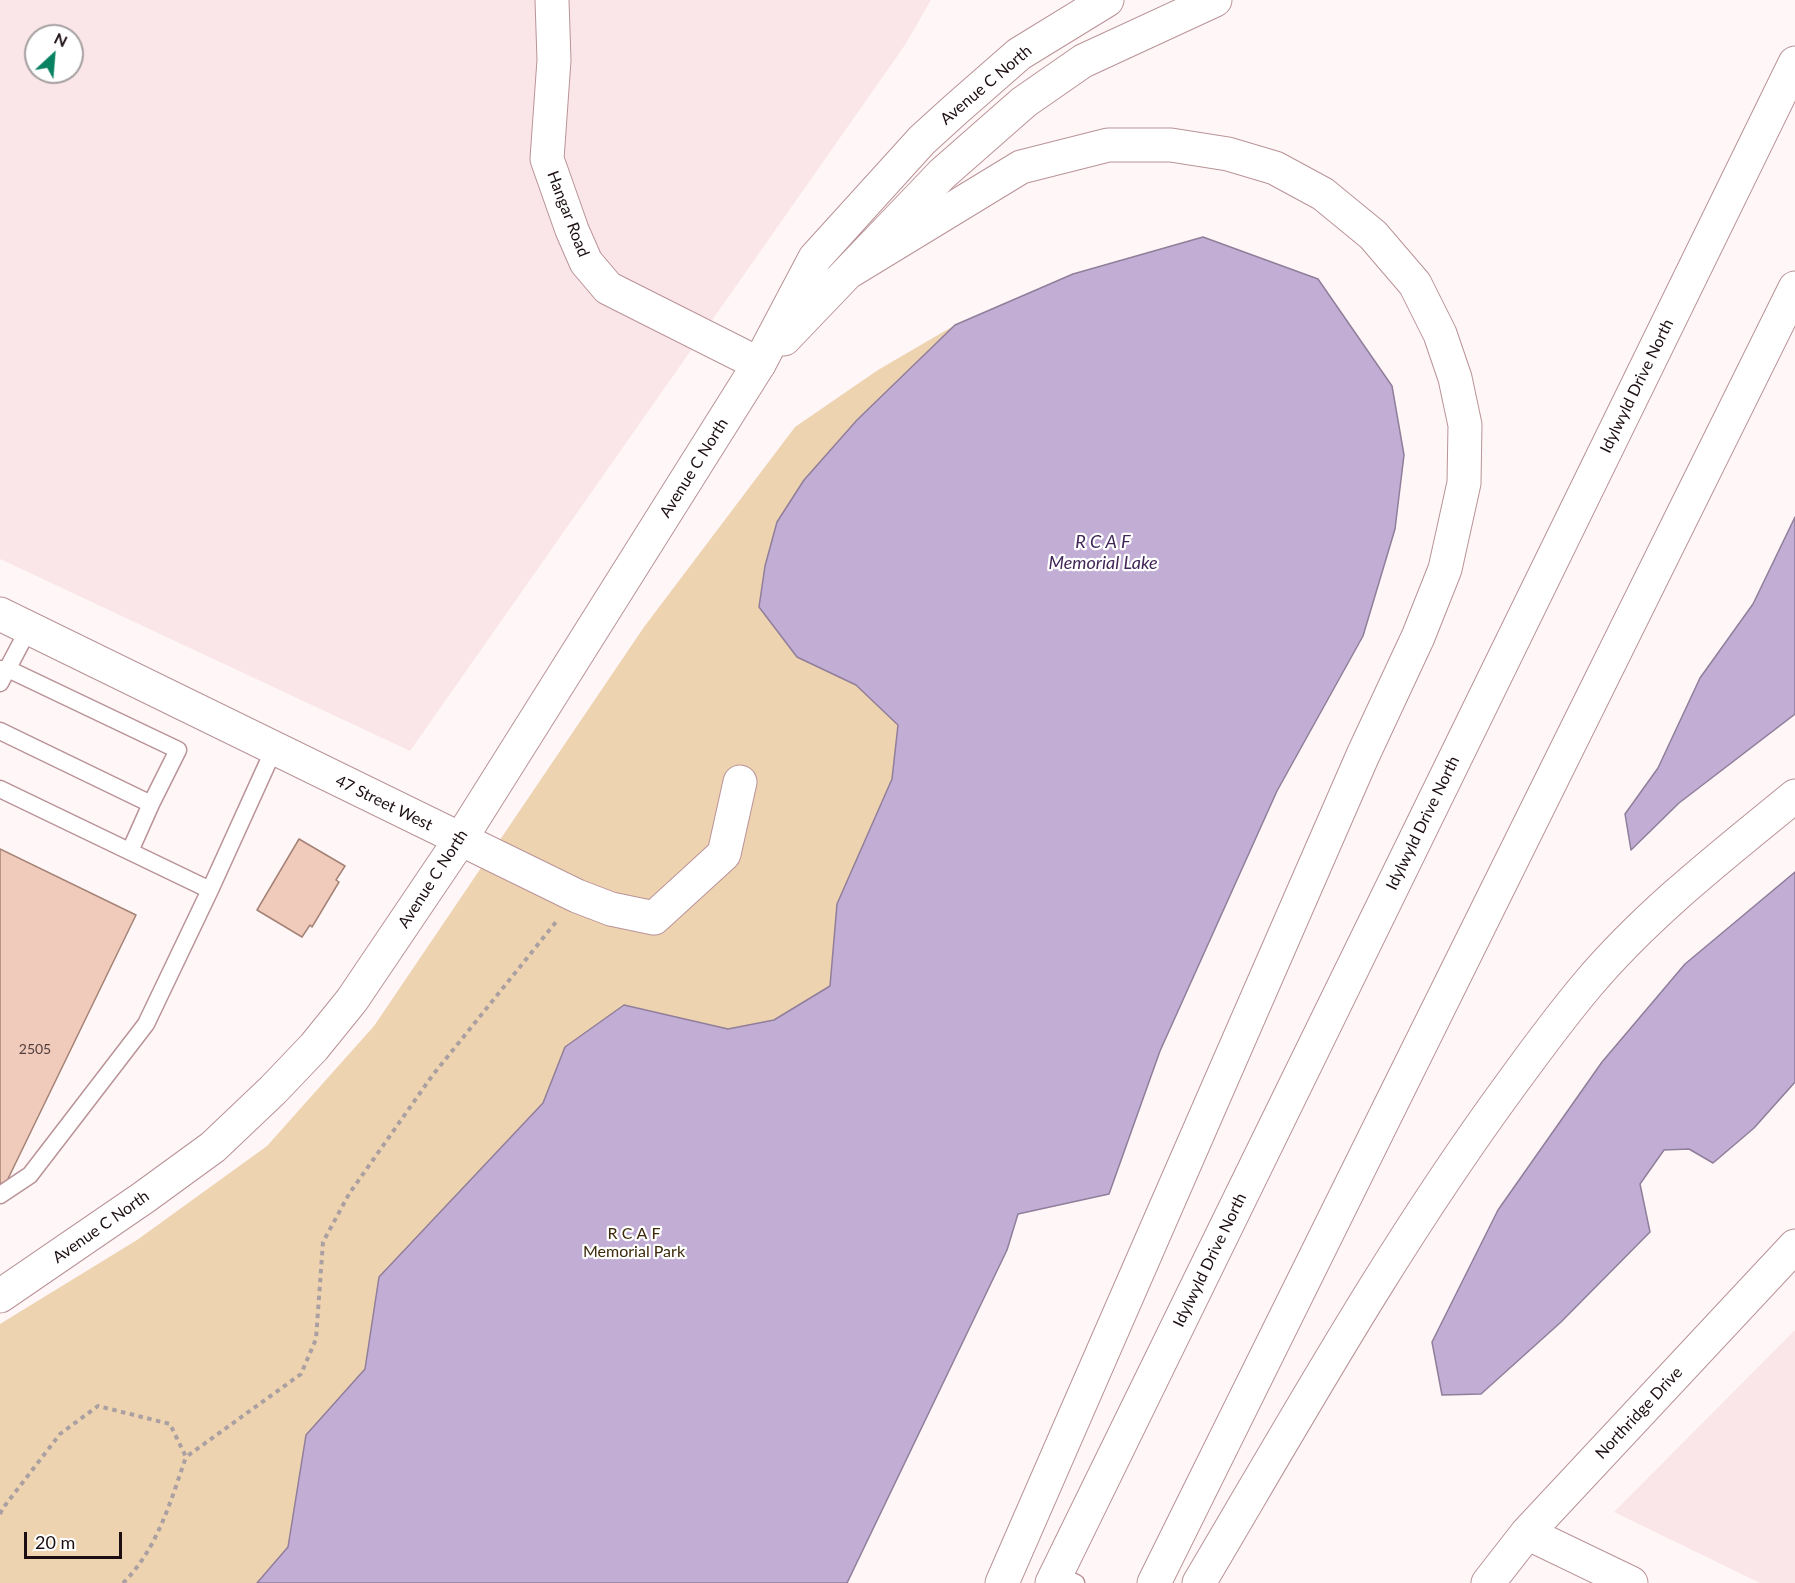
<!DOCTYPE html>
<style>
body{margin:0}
#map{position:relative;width:1795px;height:1583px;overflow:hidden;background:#fff6f7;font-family:Lato,sans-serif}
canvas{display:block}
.north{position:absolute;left:24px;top:24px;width:60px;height:60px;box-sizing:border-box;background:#fff;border:2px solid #a59fa0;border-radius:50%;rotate:26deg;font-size:16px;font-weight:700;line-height:24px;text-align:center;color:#1d0f11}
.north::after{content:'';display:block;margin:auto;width:21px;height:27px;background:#098261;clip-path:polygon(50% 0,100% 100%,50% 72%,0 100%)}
.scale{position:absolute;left:24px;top:1532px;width:98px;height:27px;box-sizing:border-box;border:3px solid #1d0f11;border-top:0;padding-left:8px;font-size:18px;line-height:21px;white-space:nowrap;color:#1d0f11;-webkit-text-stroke:4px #fff;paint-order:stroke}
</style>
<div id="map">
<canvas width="1795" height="1583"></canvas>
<div class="north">N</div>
<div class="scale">20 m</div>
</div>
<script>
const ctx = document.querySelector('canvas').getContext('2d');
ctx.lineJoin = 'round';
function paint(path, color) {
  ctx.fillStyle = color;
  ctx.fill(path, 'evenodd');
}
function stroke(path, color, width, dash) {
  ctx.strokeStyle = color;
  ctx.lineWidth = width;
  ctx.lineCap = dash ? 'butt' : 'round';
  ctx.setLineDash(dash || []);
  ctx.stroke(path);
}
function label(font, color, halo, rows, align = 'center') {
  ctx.font = font + ' Lato,sans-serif';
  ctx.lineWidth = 4.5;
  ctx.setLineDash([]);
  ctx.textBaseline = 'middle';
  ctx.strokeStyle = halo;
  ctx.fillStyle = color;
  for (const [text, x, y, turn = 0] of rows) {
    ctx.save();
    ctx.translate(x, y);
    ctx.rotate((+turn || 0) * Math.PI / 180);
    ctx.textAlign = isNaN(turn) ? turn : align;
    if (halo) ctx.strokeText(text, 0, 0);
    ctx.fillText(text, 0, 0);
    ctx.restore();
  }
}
paint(new Path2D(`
 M 0,0 L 931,0 L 905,45 L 410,751 L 0,559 ZM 36,36 L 72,36 L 72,72 L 36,72 Z
 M 1795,1330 L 1795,1583 L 1760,1583 L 1614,1512 Z`), '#fae6e8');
paint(new Path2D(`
 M 1203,237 L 1318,279 L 1392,386 L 1404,455 L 1395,529 L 1363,636 L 1277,791 L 1160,1051 L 1109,1194 L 1018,1214 L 1007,1250 L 846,1583 L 0,1583 L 0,1324 L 137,1240 L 267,1146 L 374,1026 L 644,627 L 795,427 L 878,370 L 955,325 L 1073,274 Z`), '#eed3b0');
const water = new Path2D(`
 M 1203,237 L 1318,279 L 1392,386 L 1404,455 L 1395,529 L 1363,636 L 1277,791 L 1160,1051 L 1109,1194 L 1018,1214 L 1007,1250 L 847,1583 L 257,1583 L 288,1547 L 306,1435 L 365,1369 L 379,1277 L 543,1103 L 565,1047 L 624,1005 L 728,1029 L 774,1020 L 830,986 L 837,904 L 892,779 L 898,725 L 856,685 L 797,657 L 759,607 L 765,566 L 777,522 L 804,480 L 857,420 L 955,325 L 1073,274 Z
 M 1795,517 L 1795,714 L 1679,803 L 1631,850 L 1625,814 L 1658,768 L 1700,678 L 1753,604 Z
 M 1795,872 L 1795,1082 L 1754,1128 L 1713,1163 L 1689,1149 L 1664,1150 L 1640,1184 L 1650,1232 L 1561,1322 L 1481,1394 L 1442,1395 L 1432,1342 L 1498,1210 L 1602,1062 L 1685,964 Z`);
paint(water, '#c2aed5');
stroke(water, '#907e9a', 1.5);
const building = new Path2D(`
 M 299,839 L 345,866 L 336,880 L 339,882 L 312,927 L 310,925 L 302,937 L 257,910 Z
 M 0,849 L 136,915 L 5,1185 L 0,1183 Z`);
paint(building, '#f0cbbc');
stroke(building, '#a48275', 1.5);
const lane = new Path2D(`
 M 0,669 L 8,669 L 178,750 L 151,804 L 0,731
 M 0,683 L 29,628
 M 0,789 L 210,890
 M 130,851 L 151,804
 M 0,1195 L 30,1175 L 146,1024 L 210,890 L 274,749
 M 1057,1574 L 1076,1583`);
const street = new Path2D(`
 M 552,0 L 554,60 L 547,159 L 572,230 L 586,262 L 608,288 L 759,364
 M 0,614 L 577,896 L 611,909 L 654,918 L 724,854 L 740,782
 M 1527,1533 L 1631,1583
 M 1488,1583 L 1527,1533 L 1795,1246`);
const secondary = new Path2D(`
 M 784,339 L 942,174 L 1024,102 L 1083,61 L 1215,0
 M 0,1296 L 143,1198 L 213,1147 L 273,1090 L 314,1047 L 352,1000 L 460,840 L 759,364 L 815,258 L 922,140 L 955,110 L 1019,54 L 1107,0`);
const highway = new Path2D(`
 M 852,270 L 1021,167 L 1108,145 L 1171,145 L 1228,154 L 1275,168 L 1323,194 L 1373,235 L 1415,284 L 1440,334 L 1455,378 L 1465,425 L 1464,483 L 1445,569 L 1418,637 L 1363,755 L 1002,1583
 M 1052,1583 L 1795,63
 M 1154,1583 L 1795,288
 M 1199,1583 C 1299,1414 1395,1242 1512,1083 C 1536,1050 1561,1016 1588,984 C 1648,913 1723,855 1795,796`);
stroke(lane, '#b99397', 19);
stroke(street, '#b99397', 35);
stroke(secondary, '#b99397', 35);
stroke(highway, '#b99397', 35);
stroke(new Path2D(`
 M 0,1514 L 3,1508 L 60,1434 L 98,1406 L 170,1424 L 186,1457 L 301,1374 L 316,1339 L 323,1242 L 349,1194 L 432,1076 L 556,922
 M 123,1583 C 157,1550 171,1500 186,1457`), '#aba0a1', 4, [4.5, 4.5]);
stroke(lane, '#fff', 16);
stroke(street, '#fff', 33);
stroke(secondary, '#fff', 33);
stroke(highway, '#fff', 33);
label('14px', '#523e3c', null, [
 ["2505",35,1049]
]);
label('16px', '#1d0f11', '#fff', [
 ["Avenue C North",986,85,-40],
 ["Hangar Road",568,214,69],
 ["Idylwyld Drive North",1637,386,-64],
 ["Avenue C North",694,468,-58],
 ["47 Street West",384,803,26],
 ["Idylwyld Drive North",1423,823,-64],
 ["Avenue C North",433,879,-57],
 ["Avenue C North",101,1227,-35],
 ["Idylwyld Drive North",1210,1260,-64],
 ["Northridge Drive",1639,1413,-47]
]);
label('16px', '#3d290a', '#fff', [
 ["R C A F",634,1234],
 ["Memorial Park",634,1252]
]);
label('italic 18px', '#422657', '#fff', [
 ["R C A F",1103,542],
 ["Memorial Lake",1103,563]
]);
</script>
